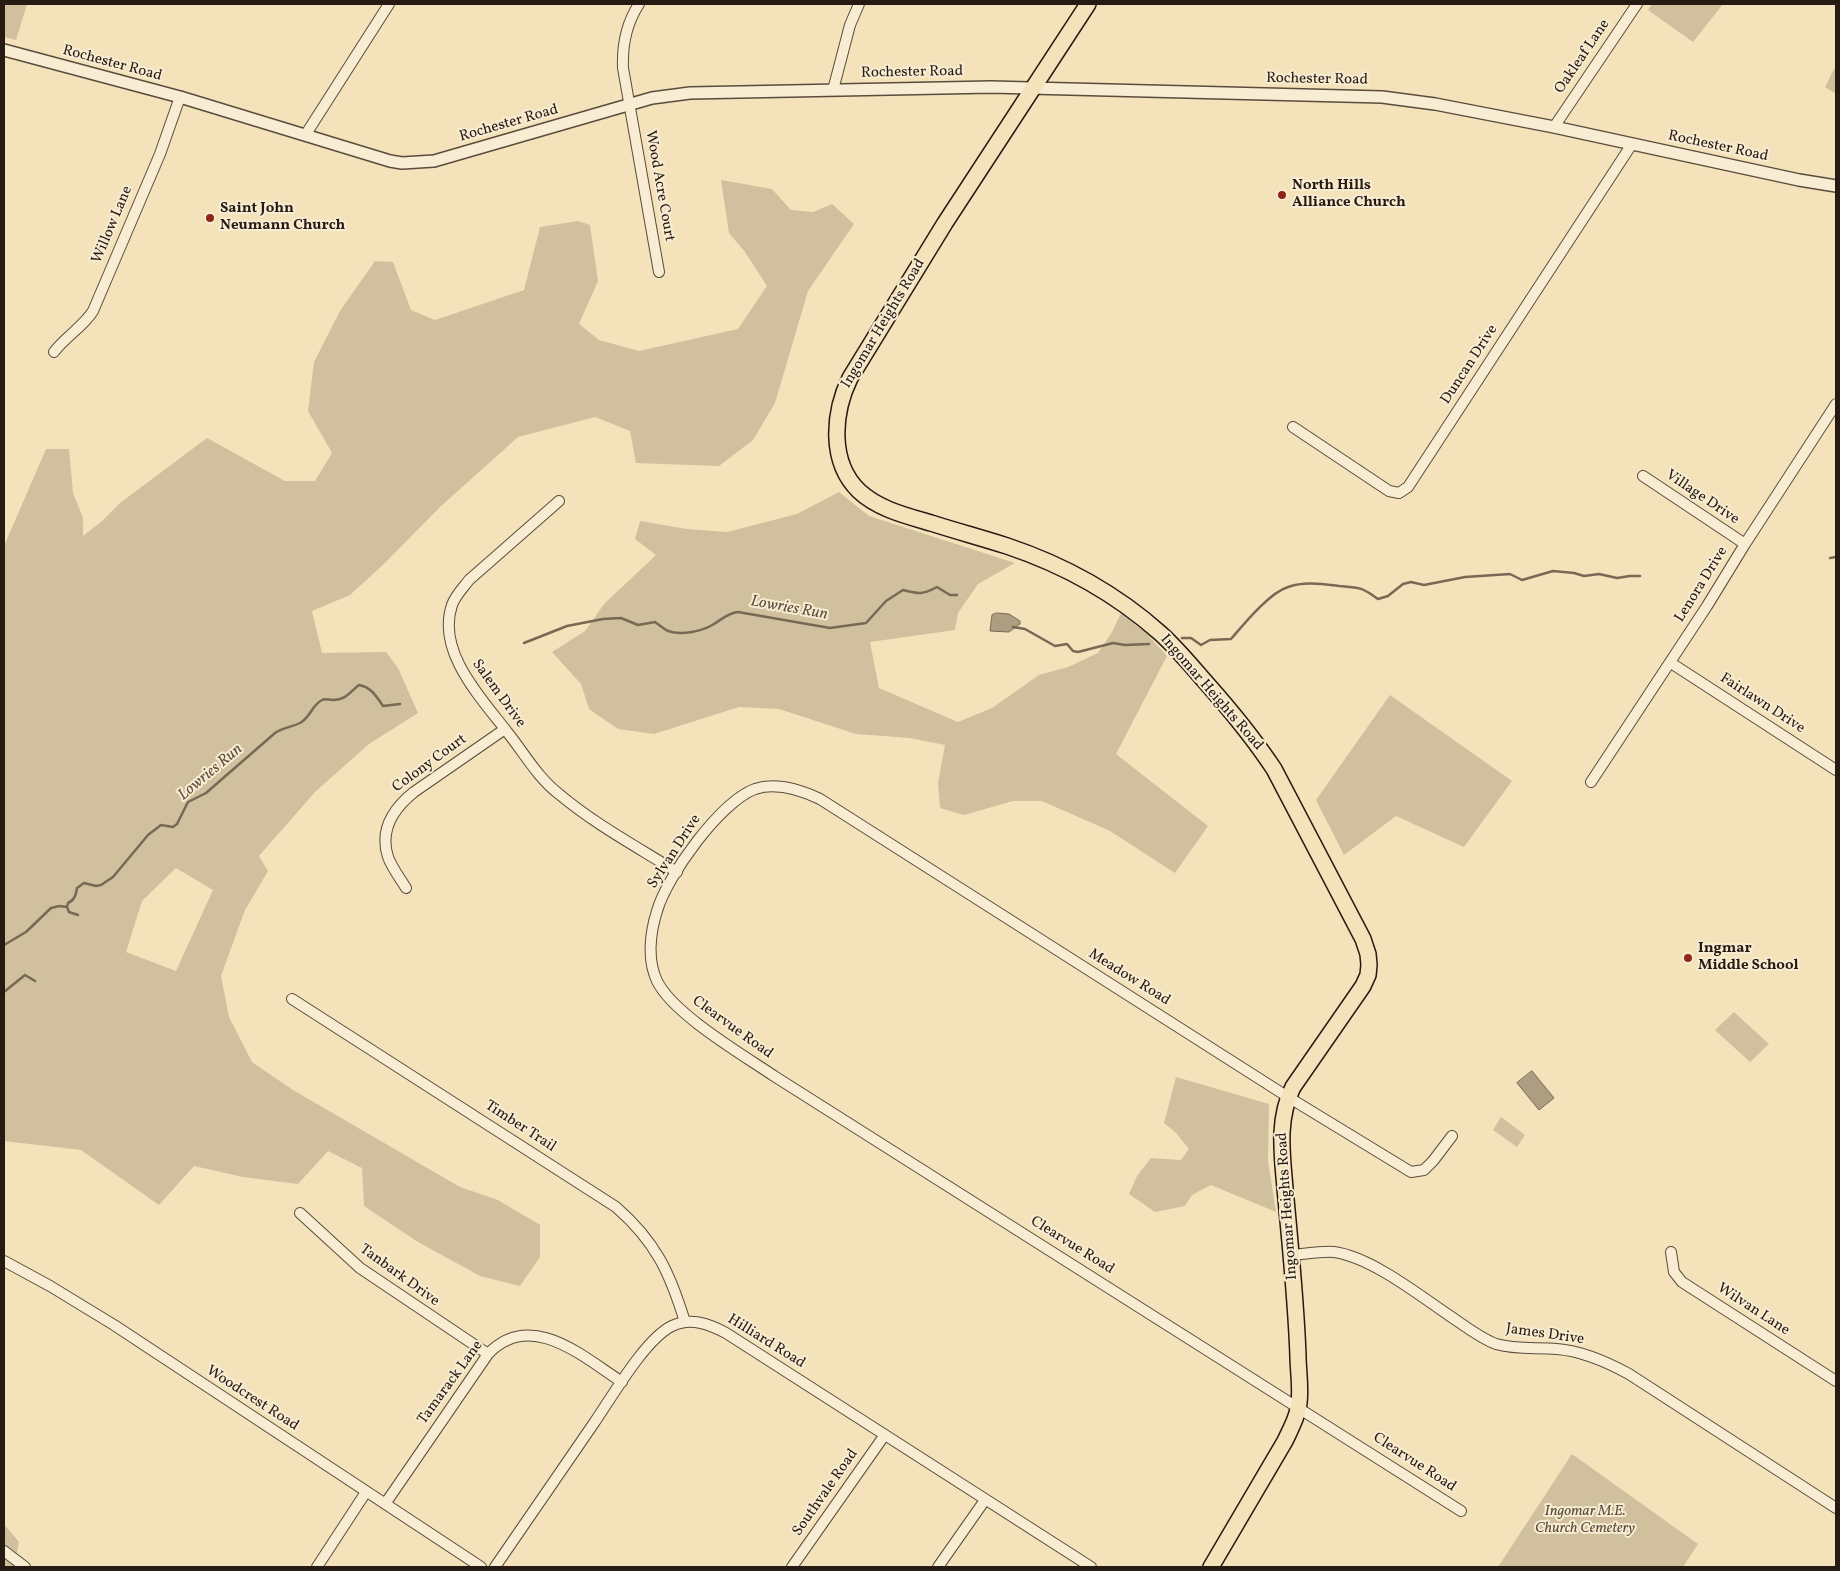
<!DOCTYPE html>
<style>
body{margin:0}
#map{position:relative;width:1840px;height:1571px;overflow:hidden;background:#f4e2ba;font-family:Vollkorn,serif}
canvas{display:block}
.frame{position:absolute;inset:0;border:5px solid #271a13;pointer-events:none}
</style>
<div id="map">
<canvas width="1840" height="1571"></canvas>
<div class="frame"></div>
</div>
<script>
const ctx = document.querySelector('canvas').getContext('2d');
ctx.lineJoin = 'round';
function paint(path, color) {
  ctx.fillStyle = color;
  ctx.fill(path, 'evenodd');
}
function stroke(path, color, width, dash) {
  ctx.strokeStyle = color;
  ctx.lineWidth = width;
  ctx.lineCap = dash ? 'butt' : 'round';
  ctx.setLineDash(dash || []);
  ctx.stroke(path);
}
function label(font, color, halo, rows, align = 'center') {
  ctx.font = font + ' Vollkorn,serif';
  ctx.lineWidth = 4;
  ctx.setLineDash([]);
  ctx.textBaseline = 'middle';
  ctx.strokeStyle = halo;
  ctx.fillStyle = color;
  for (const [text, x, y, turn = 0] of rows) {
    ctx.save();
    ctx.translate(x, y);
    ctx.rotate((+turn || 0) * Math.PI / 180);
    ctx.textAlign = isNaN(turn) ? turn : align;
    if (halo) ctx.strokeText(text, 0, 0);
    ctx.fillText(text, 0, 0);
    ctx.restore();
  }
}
paint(new Path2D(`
 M 4,4 L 27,4 L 16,40 L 4,37 Z
 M 1652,4 L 1723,4 L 1693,42 L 1648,10 Z
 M 1836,65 L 1836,94 L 1825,87 Z
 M 721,180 L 772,189 L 791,210 L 813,212 L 832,204 L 854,224 L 808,291 L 775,403 L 753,440 L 719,466 L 636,463 L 630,431 L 595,417 L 518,437 L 440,507 L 385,563 L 350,595 L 312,611 L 322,653 L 386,652 L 398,668 L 418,713 L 369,744 L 315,792 L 259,856 L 268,871 L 245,910 L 221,976 L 229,1017 L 252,1062 L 293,1090 L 460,1187 L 498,1200 L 540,1225 L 540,1257 L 520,1286 L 480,1276 L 418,1242 L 364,1206 L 362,1168 L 328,1151 L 298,1184 L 243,1177 L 194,1166 L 159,1205 L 81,1150 L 4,1141 L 4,546 L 46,449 L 69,449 L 73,493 L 83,518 L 83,536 L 102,521 L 120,503 L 207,438 L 285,481 L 315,481 L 332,453 L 308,411 L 314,362 L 340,311 L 375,261 L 393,262 L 411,310 L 435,320 L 524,290 L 540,227 L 578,221 L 590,225 L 598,281 L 579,324 L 599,340 L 639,351 L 738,329 L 767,286 L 745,252 L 729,233 ZM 176,868 L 213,890 L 176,971 L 126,952 L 142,901 Z
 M 839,492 L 869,516 L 1015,563 L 978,584 L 958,613 L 955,630 L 870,642 L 879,688 L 958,722 L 992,708 L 1039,675 L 1068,667 L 1098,653 L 1112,632 L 1121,613 L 1146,633 L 1167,656 L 1116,754 L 1208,826 L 1175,873 L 1110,831 L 1042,801 L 1013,801 L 964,815 L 940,808 L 938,783 L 945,745 L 910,738 L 856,734 L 779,709 L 739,707 L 654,734 L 618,729 L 589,709 L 581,684 L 552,652 L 585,631 L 604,604 L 656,555 L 635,539 L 640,521 L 687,529 L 727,532 L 797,514 Z
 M 1390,695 L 1512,781 L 1464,847 L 1396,816 L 1344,855 L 1316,800 Z
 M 1734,1012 L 1769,1044 L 1750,1062 L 1715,1030 Z
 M 1176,1077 L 1269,1104 L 1268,1161 L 1276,1212 L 1211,1185 L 1192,1195 L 1185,1206 L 1155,1212 L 1129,1194 L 1137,1176 L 1151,1158 L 1181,1160 L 1189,1149 L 1176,1133 L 1164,1123 Z
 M 1501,1117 L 1525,1135 L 1517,1147 L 1493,1130 Z
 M 1572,1454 L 1698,1544 L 1683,1567 L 1498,1567 Z
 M 4,1524 L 19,1542 L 14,1567 L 4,1567 Z`), '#d1c09e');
const water = new Path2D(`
 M 997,613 L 1009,614 L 1020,621 L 1020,624 L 1009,632 L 990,631 L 992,615 Z
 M 1532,1071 L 1554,1098 L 1539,1110 L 1517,1083 Z`);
paint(water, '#ae9e81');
stroke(water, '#786955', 1);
stroke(new Path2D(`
 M 1830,558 L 1836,557
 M 1013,627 L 1025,629 L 1055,646 L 1067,644 L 1073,651 L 1078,652 L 1113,643 L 1125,645 L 1149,644
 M 1182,638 L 1191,638 L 1201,645 L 1210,640 L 1231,639 C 1244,624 1269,593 1288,587 C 1304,581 1323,584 1339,586 C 1360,588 1360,586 1378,599 L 1388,596 L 1403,584 L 1411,582 L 1424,585 L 1465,577 L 1510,574 L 1522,580 L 1553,571 L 1574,573 L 1584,576 L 1599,574 L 1617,578 L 1630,576 L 1640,576
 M 524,643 L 567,626 L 603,619 L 621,618 L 638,625 L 655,622 C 659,625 664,629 668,631 C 681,636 703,631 714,624 C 722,619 728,613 738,612 L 830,628 L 866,623 L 886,601 L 903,590 C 919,594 922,595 937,587 L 950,595 L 957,595
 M 67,907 L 68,903 C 75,900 76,894 77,888 L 84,883 L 96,886 L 101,885 L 113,877 L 148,835 L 161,825 L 173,827 L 177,824 L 188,802 L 206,793 L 275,733 C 284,727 292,727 300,723 C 310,718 312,705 322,700 C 325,698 329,700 333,700 C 346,700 350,692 359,685 C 371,687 377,697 383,706 L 400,704
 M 67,907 L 69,912 L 78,915
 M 4,945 L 26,932 L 51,908 L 59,906 L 67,907
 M 4,992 L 25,975 L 35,981`), '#786955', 2.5);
const minor = new Path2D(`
 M 639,4 C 626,24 622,44 623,68 L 659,272
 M 833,90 L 850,25 L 859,4
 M 1554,127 L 1637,4
 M 306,134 L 389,4
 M 54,352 C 65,337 83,327 93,311 L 160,154 L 180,97
 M 1293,427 L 1389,491 L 1399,493 L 1408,487 L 1632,144
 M 1643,476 L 1745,544
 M 559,501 L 469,580 C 463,588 455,596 452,605 C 436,652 482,699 508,733 C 524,753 538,778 559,794 C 593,823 639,848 677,872
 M 1671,663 L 1836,770
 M 1591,782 L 1707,606 L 1745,544 L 1836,404
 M 406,888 C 400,878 392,868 388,857 C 379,829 394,808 414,792 L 505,729
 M 292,999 L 616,1207 C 656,1242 670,1273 685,1322
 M 1452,1136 L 1433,1161 L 1424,1170 L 1411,1172 L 1288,1097 L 820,799 C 801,790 776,782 755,789 C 720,802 667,876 657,911 C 650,933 647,960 657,981 C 673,1014 743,1055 774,1076 L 1461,1511
 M 300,1213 L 360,1268 L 488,1354
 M 1671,1252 L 1674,1272 L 1682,1282 L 1836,1381
 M 1292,1255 C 1306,1254 1320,1251 1334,1252 C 1371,1257 1419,1295 1450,1316 C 1465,1326 1480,1338 1496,1344 C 1516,1350 1537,1347 1557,1349 C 1583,1351 1607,1362 1629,1374 L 1836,1508
 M 4,1261 L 50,1286 L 114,1325 L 481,1567
 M 385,1504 L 488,1354 C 531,1309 583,1357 622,1382
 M 4,1551 L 25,1567
 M 317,1567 L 366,1492
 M 495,1567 C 528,1519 561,1471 594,1423 C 612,1397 645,1339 672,1326 C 691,1317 709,1324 726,1333 L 1091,1567
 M 792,1567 L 884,1436
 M 938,1567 L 985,1500`);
const tertiary = new Path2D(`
 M 4,50 L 180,97 L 390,161 L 402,163 L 434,161 L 652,98 L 690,93 L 991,87 L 1382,97 L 1435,104 L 1554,127 L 1799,180 L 1836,186`);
const primary = new Path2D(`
 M 1088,4 L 945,223 L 850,378 C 833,413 829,462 859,491 C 878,509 907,516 931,523 C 956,531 982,538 1007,546 C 1064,565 1115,593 1160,633 C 1178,649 1193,668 1209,686 C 1232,712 1254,739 1274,769 L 1363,939 L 1368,954 L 1369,965 L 1368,975 L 1363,986 L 1293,1087 C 1277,1119 1282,1154 1285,1188 C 1290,1244 1296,1299 1298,1356 C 1298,1372 1302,1393 1298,1409 C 1296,1420 1290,1430 1285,1441 L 1211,1567`);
stroke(minor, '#5a4c3d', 12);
stroke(tertiary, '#5a4c3d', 14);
stroke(primary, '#271a13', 18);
stroke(minor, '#f8ecd2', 10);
stroke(tertiary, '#f8ecd2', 11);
stroke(primary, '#f4e2ba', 15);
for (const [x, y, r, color] of [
 [1282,195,5,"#8f2418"],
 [210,218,5,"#8f2418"],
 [1688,958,5,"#8f2418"]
]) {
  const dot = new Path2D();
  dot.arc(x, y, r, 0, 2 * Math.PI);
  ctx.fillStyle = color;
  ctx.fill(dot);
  stroke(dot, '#f8ecd2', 2);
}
label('15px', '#271a13', '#f8ecd2', [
 ["Oakleaf Lane",1583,57,-56],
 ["Rochester Road",112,64,15],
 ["Rochester Road",912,73,-1],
 ["Rochester Road",1317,80,1],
 ["Rochester Road",509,124,-16],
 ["Rochester Road",1718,147,12],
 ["Wood Acre Court",659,186,80],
 ["Willow Lane",113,225,-67],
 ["Ingomar Heights Road",884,324,-59],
 ["Duncan Drive",1470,365,-57],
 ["Village Drive",1702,498,34],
 ["Lenora Drive",1702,585,-58],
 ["Ingomar Heights Road",1211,693,49],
 ["Salem Drive",498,694,54],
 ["Fairlawn Drive",1762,704,33],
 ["Colony Court",430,764,-36],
 ["Sylvan Drive",675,852,-57],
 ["Meadow Road",1129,978,32],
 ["Clearvue Road",732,1028,36],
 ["Timber Trail",520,1127,33],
 ["Ingomar Heights Road",1288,1206,-94],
 ["Clearvue Road",1072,1246,32],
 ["Tanbark Drive",399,1276,36],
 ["Wilvan Lane",1753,1310,33],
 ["James Drive",1545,1335,8],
 ["Hilliard Road",766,1342,32],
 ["Tamarack Lane",451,1383,-54],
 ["Woodcrest Road",252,1399,33],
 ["Clearvue Road",1414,1463,33],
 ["Southvale Road",826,1493,-55]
]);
label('bold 15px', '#271a13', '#f8ecd2', [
 ["North Hills",1292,186],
 ["Alliance Church",1292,203],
 ["Saint John",220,209],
 ["Neumann Church",220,226],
 ["Ingmar",1698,949],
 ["Middle School",1698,966]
], 'left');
label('italic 15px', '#5a4c3d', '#f8ecd2', [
 ["Ingomar M.E.",1585,1512],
 ["Church Cemetery",1585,1529]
]);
label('italic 16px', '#5d4f3f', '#f8ecd2', [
 ["Lowries Run",789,609,10],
 ["Lowries Run",211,773,-40]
]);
</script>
